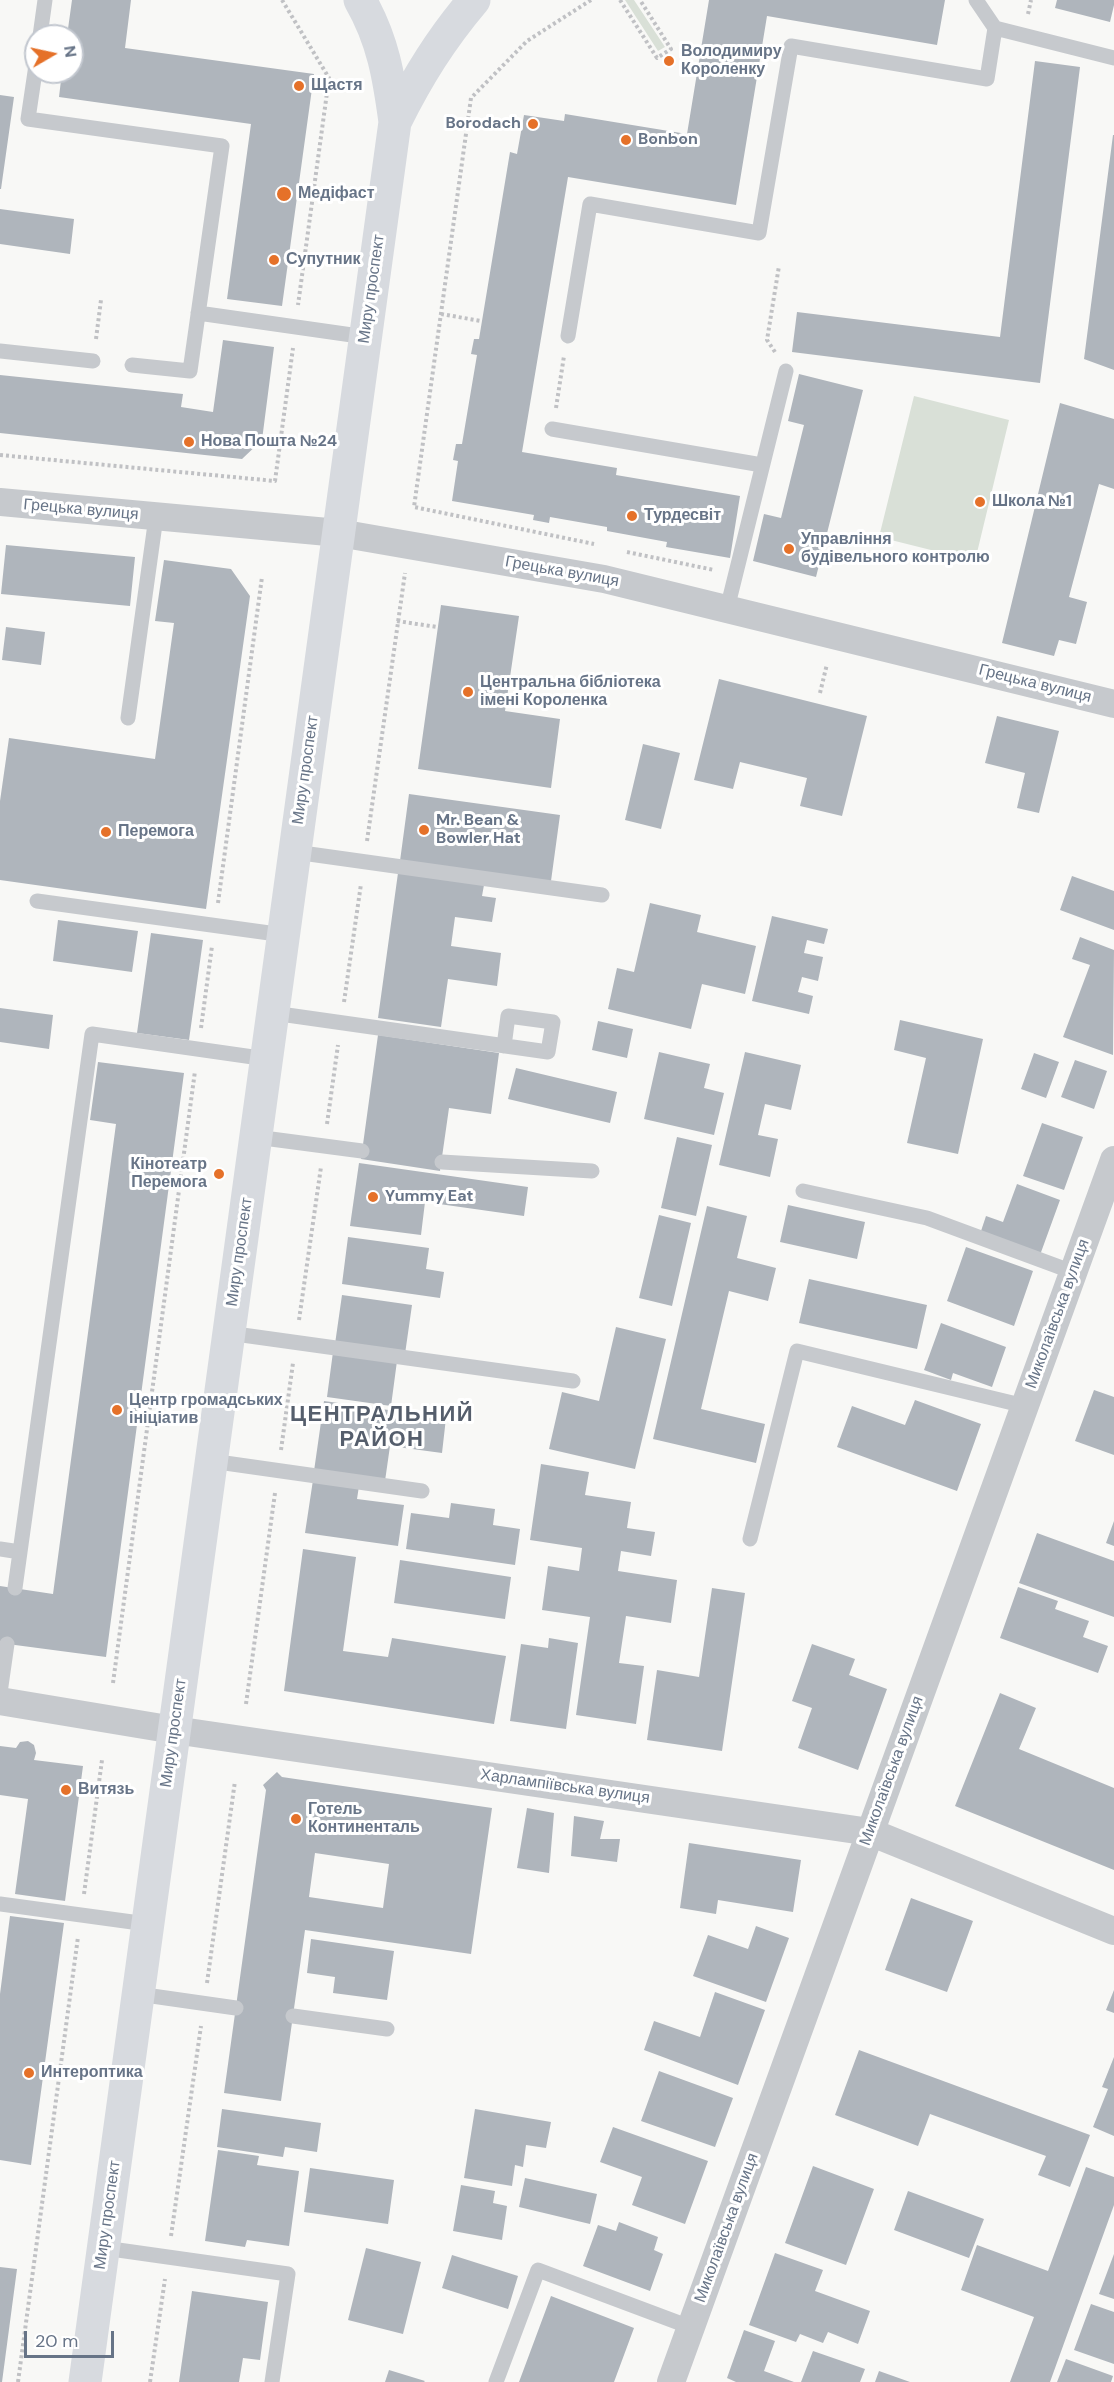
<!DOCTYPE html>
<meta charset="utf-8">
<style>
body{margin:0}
#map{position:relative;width:1114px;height:2382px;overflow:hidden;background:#f8f8f6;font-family:"DM Sans",sans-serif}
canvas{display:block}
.north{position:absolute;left:24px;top:24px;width:60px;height:60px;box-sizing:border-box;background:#fff;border:2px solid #c2c7cf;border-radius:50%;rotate:81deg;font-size:16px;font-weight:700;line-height:24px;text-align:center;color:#677487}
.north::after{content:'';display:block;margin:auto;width:21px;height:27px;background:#e57129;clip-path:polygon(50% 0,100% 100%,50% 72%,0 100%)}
.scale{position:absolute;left:24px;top:2331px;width:90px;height:27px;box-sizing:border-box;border:3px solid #677487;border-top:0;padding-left:8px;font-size:18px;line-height:21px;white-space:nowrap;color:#677487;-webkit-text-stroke:4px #fff;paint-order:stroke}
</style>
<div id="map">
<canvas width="1114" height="2382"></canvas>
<div class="north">N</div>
<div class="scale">20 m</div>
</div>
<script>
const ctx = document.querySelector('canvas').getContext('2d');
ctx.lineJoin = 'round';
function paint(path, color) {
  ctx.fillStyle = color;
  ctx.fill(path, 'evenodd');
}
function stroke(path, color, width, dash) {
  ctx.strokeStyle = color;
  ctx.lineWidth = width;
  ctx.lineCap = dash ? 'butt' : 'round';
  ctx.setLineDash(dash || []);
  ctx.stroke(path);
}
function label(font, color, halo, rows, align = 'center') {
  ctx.font = font + ' "DM Sans",sans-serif';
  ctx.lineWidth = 6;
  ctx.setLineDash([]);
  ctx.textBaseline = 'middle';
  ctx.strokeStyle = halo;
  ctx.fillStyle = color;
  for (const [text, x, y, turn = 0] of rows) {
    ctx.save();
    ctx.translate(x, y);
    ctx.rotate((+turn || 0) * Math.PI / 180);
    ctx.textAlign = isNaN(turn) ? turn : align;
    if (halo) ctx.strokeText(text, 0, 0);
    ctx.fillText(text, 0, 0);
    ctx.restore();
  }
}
paint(new Path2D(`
 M 625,0 L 634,0 L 665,47 L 658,51 Z
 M 914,396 L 1009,420 L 975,561 L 879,537 Z`), '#d9e0d7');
paint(new Path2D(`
 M 72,0 L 131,0 L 125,48 L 314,74 L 282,306 L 227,299 L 251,124 L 59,97 L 62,72 L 72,72 L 72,36 L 67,36 Z
 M 709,0 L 945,0 L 937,45 L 767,16 L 736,205 L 568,177 L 522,452 L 617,468 L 616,475 L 740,496 L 730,558 L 666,547 L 667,542 L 607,531 L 607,527 L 550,517 L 549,523 L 533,520 L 534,515 L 452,501 L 458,461 L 453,460 L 456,444 L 462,444 L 477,355 L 471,354 L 474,339 L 479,339 L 510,152 L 517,154 L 524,115 L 564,121 L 565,114 L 687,134 Z
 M 1057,0 L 1114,0 L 1114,5 L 1110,22 L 1055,8 Z
 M 1035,61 L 1080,67 L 1040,383 L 792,352 L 797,312 L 1000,337 Z
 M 0,95 L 14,97 L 1,189 L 0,189 Z
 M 1113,135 L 1114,135 L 1114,370 L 1084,359 Z
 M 0,209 L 74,219 L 70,254 L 0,244 Z
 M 223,340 L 274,347 L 262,440 L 242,459 L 0,433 L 0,375 L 183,394 L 181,407 L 213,412 Z
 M 799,374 L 863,390 L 816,577 L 753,561 L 764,514 L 781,518 L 804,425 L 788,421 Z
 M 1060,403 L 1114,419 L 1114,489 L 1099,484 L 1069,597 L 1087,602 L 1076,644 L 1059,640 L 1054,656 L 1002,643 Z
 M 6,545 L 135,557 L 130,606 L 1,594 Z
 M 164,560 L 231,569 L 250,596 L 206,909 L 0,880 L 0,801 L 9,738 L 155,759 L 174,623 L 155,621 Z
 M 441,605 L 519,616 L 505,711 L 560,719 L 551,788 L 418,769 Z
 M 6,627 L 45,632 L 41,665 L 2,660 Z
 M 719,679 L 867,716 L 842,816 L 800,806 L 807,778 L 740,762 L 733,789 L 694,780 Z
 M 997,716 L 1059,731 L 1039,813 L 1017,808 L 1025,773 L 985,763 Z
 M 643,744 L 680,753 L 661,829 L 625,820 Z
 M 409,794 L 560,815 L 551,881 L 400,861 Z
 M 398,873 L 484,885 L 482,896 L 496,898 L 492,922 L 455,917 L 451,946 L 501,953 L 497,986 L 448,979 L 441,1027 L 378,1018 Z
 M 1072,876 L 1114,891 L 1114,930 L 1060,910 Z
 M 650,903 L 701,915 L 697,932 L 756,946 L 745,994 L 702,984 L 691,1029 L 608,1009 L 617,968 L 634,972 Z
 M 772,916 L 828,929 L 824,944 L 807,940 L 804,953 L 823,957 L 818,981 L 802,977 L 798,992 L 813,996 L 809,1014 L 752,1001 Z
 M 58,920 L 138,931 L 132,972 L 53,961 Z
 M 151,933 L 203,940 L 189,1040 L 137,1033 Z
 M 1080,937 L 1114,950 L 1113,1055 L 1063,1037 L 1090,965 L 1072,959 Z
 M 0,1008 L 53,1015 L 49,1049 L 0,1042 Z
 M 900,1020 L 983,1039 L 958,1154 L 907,1143 L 926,1058 L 894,1050 Z
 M 598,1021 L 633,1029 L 627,1058 L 592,1050 Z
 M 378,1035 L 499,1053 L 491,1114 L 449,1108 L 440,1171 L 361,1159 Z
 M 659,1052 L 710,1064 L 704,1088 L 724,1093 L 714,1135 L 644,1119 Z
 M 745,1052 L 801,1065 L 791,1110 L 765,1104 L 758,1135 L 778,1139 L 770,1177 L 719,1165 Z
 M 1034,1053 L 1059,1062 L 1046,1098 L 1021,1089 Z
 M 1075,1060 L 1107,1071 L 1094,1109 L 1061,1097 Z
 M 98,1062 L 184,1073 L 106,1657 L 0,1643 L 0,1586 L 53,1594 L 116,1124 L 90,1120 Z
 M 516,1068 L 617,1092 L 610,1123 L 508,1099 Z
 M 1042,1123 L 1083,1137 L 1064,1190 L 1023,1176 Z
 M 677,1137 L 712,1145 L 696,1216 L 661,1208 Z
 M 359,1163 L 528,1187 L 524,1216 L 425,1202 L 421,1235 L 350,1226 Z
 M 1017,1184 L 1060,1200 L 1040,1255 L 980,1234 L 986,1216 L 1003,1222 Z
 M 788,1205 L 865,1222 L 857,1259 L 780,1242 Z
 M 707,1206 L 747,1216 L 737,1258 L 776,1268 L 768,1301 L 729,1291 L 701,1409 L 765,1424 L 756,1463 L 653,1439 Z
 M 659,1215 L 691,1223 L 672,1306 L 639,1298 Z
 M 348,1237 L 429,1248 L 426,1269 L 444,1272 L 440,1298 L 342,1284 Z
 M 966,1247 L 1033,1271 L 1014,1326 L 947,1301 Z
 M 809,1279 L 927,1305 L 917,1349 L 799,1323 Z
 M 342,1295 L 412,1305 L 405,1354 L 335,1344 Z
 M 941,1323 L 1006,1347 L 992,1387 L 953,1373 L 951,1380 L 924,1370 Z
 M 616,1327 L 666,1339 L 635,1469 L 549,1449 L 562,1392 L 599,1401 Z
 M 333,1352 L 397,1361 L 391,1406 L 327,1397 Z
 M 1094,1390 L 1114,1397 L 1114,1455 L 1075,1441 Z
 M 915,1400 L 981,1424 L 957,1491 L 837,1447 L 852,1406 L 905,1425 Z
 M 324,1401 L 446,1418 L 442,1453 L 390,1446 L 385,1481 L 314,1471 Z
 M 541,1464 L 589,1472 L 585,1495 L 631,1502 L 627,1528 L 655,1532 L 651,1556 L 621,1551 L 618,1571 L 677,1580 L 671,1623 L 626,1616 L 619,1663 L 644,1666 L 636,1724 L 576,1715 L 590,1617 L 542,1610 L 548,1566 L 579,1571 L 582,1548 L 530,1540 Z
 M 313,1480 L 359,1486 L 357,1499 L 404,1505 L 398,1546 L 305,1533 Z
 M 451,1503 L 495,1509 L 493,1525 L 520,1529 L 515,1565 L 406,1549 L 411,1513 L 449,1518 Z
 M 1114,1521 L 1114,1546 L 1106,1543 Z
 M 1037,1533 L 1114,1561 L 1114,1617 L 1019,1583 Z
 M 303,1549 L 356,1557 L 343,1651 L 388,1657 L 392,1638 L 506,1656 L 494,1724 L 284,1691 Z
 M 400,1560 L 511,1577 L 505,1619 L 394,1603 Z
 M 1018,1587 L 1058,1601 L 1055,1609 L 1089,1621 L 1083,1637 L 1108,1646 L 1098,1673 L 1000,1638 Z
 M 712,1588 L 745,1593 L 722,1751 L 647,1740 L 657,1670 L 699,1677 Z
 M 549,1638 L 578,1643 L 566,1729 L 510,1721 L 521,1644 L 548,1648 Z
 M 812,1644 L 855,1659 L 849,1675 L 887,1689 L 858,1770 L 798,1748 L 812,1708 L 792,1701 Z
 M 1000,1693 L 1036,1708 L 1019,1749 L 1114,1788 L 1114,1870 L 955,1806 Z
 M 28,1741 L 34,1745 L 36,1753 L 34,1760 L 83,1766 L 65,1901 L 15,1894 L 28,1799 L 0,1795 L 0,1746 L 16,1748 L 20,1742 Z
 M 277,1772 L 282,1777 L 492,1808 L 471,1954 L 305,1930 L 281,2101 L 224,2093 L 266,1790 L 263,1785 ZM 315,1853 L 389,1864 L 383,1908 L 309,1897 Z
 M 527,1808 L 554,1813 L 549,1873 L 517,1868 Z
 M 574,1816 L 604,1821 L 600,1839 L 620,1839 L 617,1862 L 571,1856 Z
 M 689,1843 L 801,1860 L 793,1912 L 718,1900 L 716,1914 L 680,1908 Z
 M 911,1898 L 973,1921 L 947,1992 L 885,1970 Z
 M 10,1916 L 64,1923 L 31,2165 L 0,2160 L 0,1994 Z
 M 756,1926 L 789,1938 L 766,2002 L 693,1976 L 708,1935 L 748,1949 Z
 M 311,1939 L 394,1951 L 387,2000 L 333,1993 L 335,1977 L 307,1973 Z
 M 1114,1990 L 1114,2013 L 1106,2010 Z
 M 715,1992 L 765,2010 L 738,2085 L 644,2050 L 654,2021 L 700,2037 Z
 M 859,2050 L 1090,2135 L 1070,2187 L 1038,2175 L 1046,2156 L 930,2114 L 918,2146 L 835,2115 Z
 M 1114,2057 L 1114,2136 L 1093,2127 L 1108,2089 L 1102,2087 Z
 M 659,2071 L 733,2098 L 715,2147 L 641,2121 Z
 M 222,2109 L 321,2123 L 317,2152 L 285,2147 L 283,2157 L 217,2147 Z
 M 475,2109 L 551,2122 L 546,2148 L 526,2145 L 523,2167 L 515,2165 L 512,2186 L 464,2178 Z
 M 613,2127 L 708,2161 L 685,2224 L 632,2205 L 642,2177 L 600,2162 Z
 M 218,2150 L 259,2156 L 257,2165 L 299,2171 L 289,2246 L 247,2240 L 245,2247 L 205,2241 Z
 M 813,2166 L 874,2189 L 846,2265 L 785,2243 Z
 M 1086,2167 L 1114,2177 L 1114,2205 L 1050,2382 L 1010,2382 L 1034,2317 L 961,2290 L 977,2245 L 1048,2271 Z
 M 310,2168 L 394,2180 L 388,2224 L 304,2212 Z
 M 525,2178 L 597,2194 L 590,2224 L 519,2207 Z
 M 461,2185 L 495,2191 L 493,2203 L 507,2206 L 502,2240 L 453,2231 Z
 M 908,2191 L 984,2219 L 969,2258 L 894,2230 Z
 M 619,2222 L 658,2237 L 654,2250 L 663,2254 L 650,2291 L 583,2266 L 598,2225 L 616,2231 Z
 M 366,2248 L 421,2262 L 403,2334 L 348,2320 Z
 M 775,2253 L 823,2270 L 815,2291 L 870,2311 L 858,2344 L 828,2332 L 823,2343 L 800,2334 L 796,2342 L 749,2325 Z
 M 1114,2254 L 1114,2299 L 1099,2294 Z
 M 452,2255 L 518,2276 L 508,2309 L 442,2288 Z
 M 0,2267 L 17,2269 L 2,2382 L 0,2382 Z
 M 192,2291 L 268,2302 L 260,2360 L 243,2358 L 239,2382 L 179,2382 Z
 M 551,2296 L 634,2328 L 614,2382 L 519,2382 Z
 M 1091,2304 L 1114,2312 L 1114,2364 L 1074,2350 Z
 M 744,2330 L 775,2341 L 764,2371 L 794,2382 L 736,2382 L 727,2378 Z
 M 813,2351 L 865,2369 L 860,2382 L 801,2382 Z
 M 1066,2359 L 1113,2376 L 1111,2382 L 1057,2382 Z
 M 389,2370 L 425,2381 L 424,2382 L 385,2382 Z
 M 879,2371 L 910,2382 L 875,2382 Z`), '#afb5bc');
stroke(new Path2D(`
 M 282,0 L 329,78 L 298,305
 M 591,0 L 527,41 L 471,98 L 414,507 L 594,544
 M 620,0 L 657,58 L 671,49 L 640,0
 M 1028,14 L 1031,0
 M 441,314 L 481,321
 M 96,339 L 101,300
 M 775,352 L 767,340 L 779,266
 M 556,408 L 564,356
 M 0,455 L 275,481 L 293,348
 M 627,552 L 714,570
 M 397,621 L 437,627
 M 820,693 L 827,664
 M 367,841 L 405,573
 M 218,903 L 262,577
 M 344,1002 L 361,884
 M 201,1028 L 212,946
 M 327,1124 L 338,1045
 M 299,1320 L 321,1167
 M 281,1450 L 293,1363
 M 113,1683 L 195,1071
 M 246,1704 L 275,1493
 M 84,1894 L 102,1760
 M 207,1983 L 235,1781
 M 171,2236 L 201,2026
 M 18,2382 L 78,1937
 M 150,2382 L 165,2279`), '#c0c1c4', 4, [3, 3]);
stroke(new Path2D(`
 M 976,0 L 995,28 L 1114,58
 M 40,36 L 45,0
 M 36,65 L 28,119 L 222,146 L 190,371 L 132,365
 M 198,313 L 366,337
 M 568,336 L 590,204 L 759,233 L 791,46 L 987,79 L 995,28
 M 0,351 L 93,361
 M 552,429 L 762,465
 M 727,609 L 786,371
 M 128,718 L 156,517
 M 295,852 L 602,895
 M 37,901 L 284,935
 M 273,1013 L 548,1052 L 553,1022 L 508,1016 L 504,1046
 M 256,1137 L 362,1151
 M 442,1162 L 592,1171
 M 803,1191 L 927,1218 L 1073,1272
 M 228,1333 L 573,1381
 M 211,1461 L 422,1491
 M 750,1539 L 797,1351 L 1025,1406
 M 0,1549 L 20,1552
 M 15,1588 L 92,1034 L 267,1059
 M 0,1693 L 7,1644
 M 0,1904 L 147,1924
 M 138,1994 L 236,2008
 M 293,2016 L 387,2029
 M 104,2248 L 288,2274 L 272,2382
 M 496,2382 L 538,2270 L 690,2327`), '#c6c9cd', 15);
stroke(new Path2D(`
 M 0,502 L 339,533 L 604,579 L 1114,704
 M 0,1701 L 174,1730 L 870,1832 L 1114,1931
 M 671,2382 L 1114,1160`), '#c6c9cd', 28);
stroke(new Path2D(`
 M 395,122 C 418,76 441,39 474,0
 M 85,2382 L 395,122 C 389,77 383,40 360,0`), '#d7dadf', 33);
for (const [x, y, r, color] of [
 [669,61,6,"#e57129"],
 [299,86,6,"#e57129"],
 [533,124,6,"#e57129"],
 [626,140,6,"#e57129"],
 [284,194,8,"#e57129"],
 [274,260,6,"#e57129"],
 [189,442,6,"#e57129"],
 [980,502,6,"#e57129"],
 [632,516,6,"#e57129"],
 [789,549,6,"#e57129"],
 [468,692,6,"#e57129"],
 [424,830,6,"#e57129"],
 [106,832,6,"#e57129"],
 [219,1174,6,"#e57129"],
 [373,1197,6,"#e57129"],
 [117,1410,6,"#e57129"],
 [66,1790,6,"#e57129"],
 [296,1819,6,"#e57129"],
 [29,2073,6,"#e57129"]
]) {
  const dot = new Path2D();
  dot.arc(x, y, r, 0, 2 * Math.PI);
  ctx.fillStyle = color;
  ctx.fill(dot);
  stroke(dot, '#fff', 2);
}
label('bold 16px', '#677487', '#fff', [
 ["Володимиру",681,52],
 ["Короленку",681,70],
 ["Щастя",311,86],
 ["Borodach",521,124,"right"],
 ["Bonbon",638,140],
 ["Медіфаст",298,194],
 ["Супутник",286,260],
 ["Нова Пошта №24",201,442],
 ["Школа №1",992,502],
 ["Турдесвіт",644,516],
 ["Управління",801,540],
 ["будівельного контролю",801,558],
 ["Центральна бібліотека",480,683],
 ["імені Короленка",480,701],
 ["Mr. Bean &",436,821],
 ["Bowler Hat",436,839],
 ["Перемога",118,832],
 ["Кінотеатр",207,1165,"right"],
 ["Перемога",207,1183,"right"],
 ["Yummy Eat",385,1197],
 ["Центр громадських",129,1401],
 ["ініціатив",129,1419],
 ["Витязь",78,1790],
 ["Готель",308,1810],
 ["Континенталь",308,1828],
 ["Интероптика",41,2073]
], 'left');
label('16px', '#677487', '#fff', [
 ["Миру проспект",372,289,-82],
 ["Грецька вулиця",81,510,5],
 ["Грецька вулиця",562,572,10],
 ["Грецька вулиця",1035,684,14],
 ["Миру проспект",306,770,-82],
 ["Миру проспект",240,1252,-82],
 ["Миколаївська вулиця",1058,1314,-70],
 ["Миру проспект",174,1733,-82],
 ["Миколаївська вулиця",892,1771,-70],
 ["Харлампіївська вулиця",565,1787,8],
 ["Миру проспект",108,2215,-82],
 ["Миколаївська вулиця",727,2228,-70]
]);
ctx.letterSpacing = '1.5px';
label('bold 22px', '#555e6c', '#fff', [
 ["ЦЕНТРАЛЬНИЙ",382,1415],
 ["РАЙОН",382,1440]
]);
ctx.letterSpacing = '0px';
</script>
